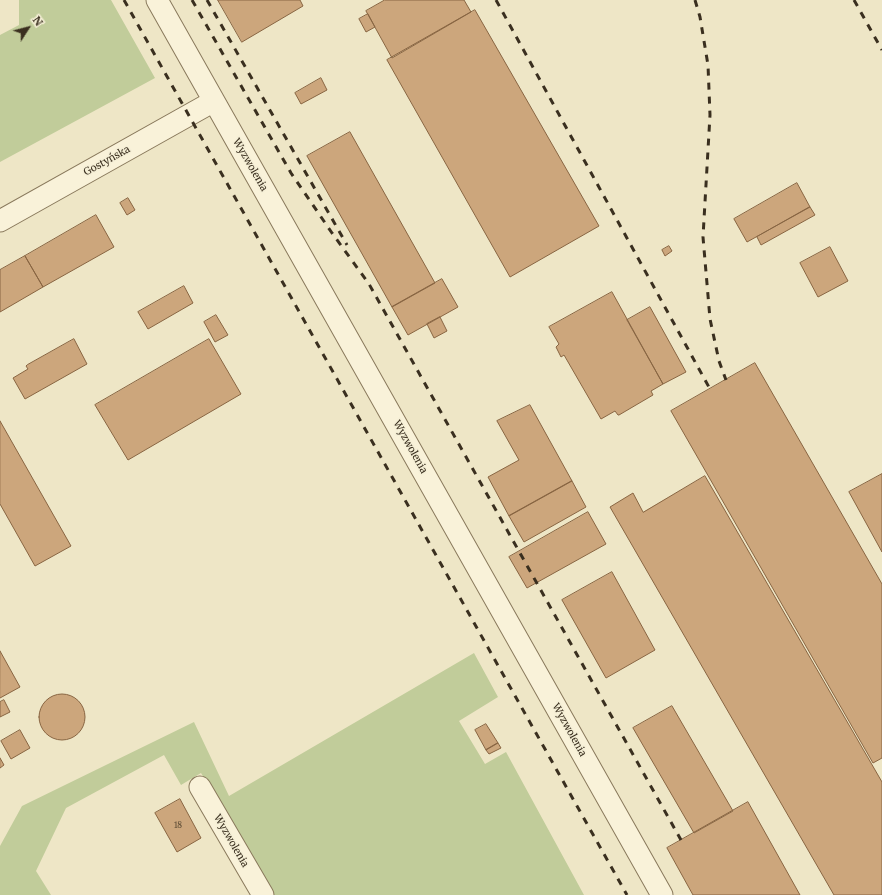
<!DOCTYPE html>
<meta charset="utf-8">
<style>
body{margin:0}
#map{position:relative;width:882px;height:895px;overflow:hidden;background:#eee6c6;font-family:Merriweather,serif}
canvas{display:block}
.north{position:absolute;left:8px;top:8px;width:40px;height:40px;-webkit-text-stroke:3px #f5efd6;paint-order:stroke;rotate:54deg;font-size:11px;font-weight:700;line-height:16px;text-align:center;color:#3a2f1f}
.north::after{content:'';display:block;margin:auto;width:14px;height:18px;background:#3a2f1f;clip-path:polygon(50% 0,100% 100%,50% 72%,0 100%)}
</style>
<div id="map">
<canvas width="882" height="895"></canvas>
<div class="north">N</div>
</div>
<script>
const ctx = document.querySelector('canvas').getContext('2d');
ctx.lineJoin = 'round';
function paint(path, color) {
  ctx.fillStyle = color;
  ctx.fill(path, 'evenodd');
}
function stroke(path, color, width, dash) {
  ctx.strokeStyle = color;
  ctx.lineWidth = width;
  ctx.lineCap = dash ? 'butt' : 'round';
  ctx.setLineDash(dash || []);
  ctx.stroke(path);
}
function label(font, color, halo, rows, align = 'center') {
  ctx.font = font + ' Merriweather,serif';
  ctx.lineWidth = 3;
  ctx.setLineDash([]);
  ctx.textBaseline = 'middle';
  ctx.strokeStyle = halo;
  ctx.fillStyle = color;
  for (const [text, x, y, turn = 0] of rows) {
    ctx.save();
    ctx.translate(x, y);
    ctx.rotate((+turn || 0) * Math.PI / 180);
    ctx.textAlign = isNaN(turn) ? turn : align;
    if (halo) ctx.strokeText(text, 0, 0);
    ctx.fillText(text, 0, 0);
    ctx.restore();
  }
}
paint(new Path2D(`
 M 19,0 L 111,0 L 155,78 L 0,162 L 0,35 L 19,25 Z
 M 474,653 L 498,697 L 459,721 L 485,764 L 506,752 L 584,895 L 273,895 L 201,773 L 181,785 L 164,755 L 66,808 L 36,871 L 51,895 L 0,895 L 0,846 L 22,806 L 194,722 L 229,796 Z`), '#c1cc9a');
const building = new Path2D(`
 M 218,0 L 300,0 L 303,6 L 242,42 Z
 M 385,0 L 464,0 L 471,12 L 392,58 L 366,11 Z
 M 475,10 L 599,226 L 510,277 L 387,60 Z
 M 368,14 L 375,27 L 366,32 L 359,19 Z
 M 321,78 L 327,90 L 301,104 L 295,93 Z
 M 350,132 L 435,283 L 392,307 L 307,156 Z
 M 797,183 L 810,207 L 747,242 L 734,219 Z
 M 128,198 L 135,210 L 127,215 L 120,203 Z
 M 810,207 L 815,215 L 761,245 L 757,237 Z
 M 96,215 L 114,247 L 43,287 L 25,256 Z
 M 669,246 L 672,251 L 665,256 L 662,250 Z
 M 830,247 L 848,281 L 818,297 L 800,263 Z
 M 25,256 L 43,287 L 0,312 L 0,270 Z
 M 442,279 L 458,307 L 408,335 L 392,307 Z
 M 184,286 L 193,303 L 148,329 L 138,312 Z
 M 612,292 L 663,384 L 651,391 L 653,395 L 619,415 L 618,415 L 615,411 L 601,419 L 564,355 L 561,357 L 556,347 L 559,344 L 549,327 Z
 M 650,307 L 686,372 L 663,384 L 627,320 Z
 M 216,315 L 228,335 L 215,342 L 204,322 Z
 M 440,317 L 447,331 L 434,338 L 427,324 Z
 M 74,339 L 87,364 L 25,399 L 13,378 L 28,369 L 26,366 L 27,365 Z
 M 209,339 L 241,394 L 128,460 L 95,405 Z
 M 755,363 L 882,584 L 882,758 L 873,763 L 671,411 Z
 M 530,405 L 572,481 L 509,516 L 488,477 L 519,460 L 497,421 Z
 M 0,421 L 71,546 L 35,566 L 0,504 Z
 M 882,474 L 882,552 L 849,492 Z
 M 705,476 L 882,782 L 882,895 L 834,895 L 610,507 L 633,493 L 643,512 Z
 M 572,481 L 586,507 L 524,542 L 509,516 Z
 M 588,512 L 606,544 L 527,588 L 509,557 Z
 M 612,572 L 655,650 L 606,678 L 562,600 Z
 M 0,651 L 20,687 L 0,698 Z
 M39 717a23 23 0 1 1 46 0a23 23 0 1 1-46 0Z
 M 4,700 L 10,712 L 0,717 L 0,702 Z
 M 672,706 L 733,811 L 694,833 L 633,728 Z
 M 486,724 L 498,743 L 486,750 L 475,730 Z
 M 20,730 L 30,748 L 11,759 L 1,741 Z
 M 498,743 L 501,748 L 489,754 L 486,750 Z
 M 0,758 L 4,765 L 0,768 Z
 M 180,799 L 201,838 L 177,852 L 155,813 Z
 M 748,802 L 800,895 L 693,895 L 667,848 Z`);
paint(building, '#cca67c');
stroke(building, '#886542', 1);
const minor = new Path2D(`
 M 157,0 L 662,895
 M 0,221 L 214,101
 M 200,787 L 263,895`);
stroke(minor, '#89795c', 23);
stroke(minor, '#f9f2d9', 21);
stroke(new Path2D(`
 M 124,0 L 627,895
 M 192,0 L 291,173 L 332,233 L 369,284 L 681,840
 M 207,0 L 347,245
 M 496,0 L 710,389
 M 695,0 L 700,17 L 708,65 L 710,115 L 703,237 L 710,319 L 719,361 L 726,380
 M 854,0 L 882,50`), '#3a2f1f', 3, [7, 7]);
label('8px', '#5e4d36', null, [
 ["18",178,826]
]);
label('10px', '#3a2f1f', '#f5efd6', [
 ["Gostyńska",107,161,-29],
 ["Wyzwolenia",250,165,60],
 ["Wyzwolenia",410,447,61],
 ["Wyzwolenia",569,730,61],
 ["Wyzwolenia",231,841,60]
]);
</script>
